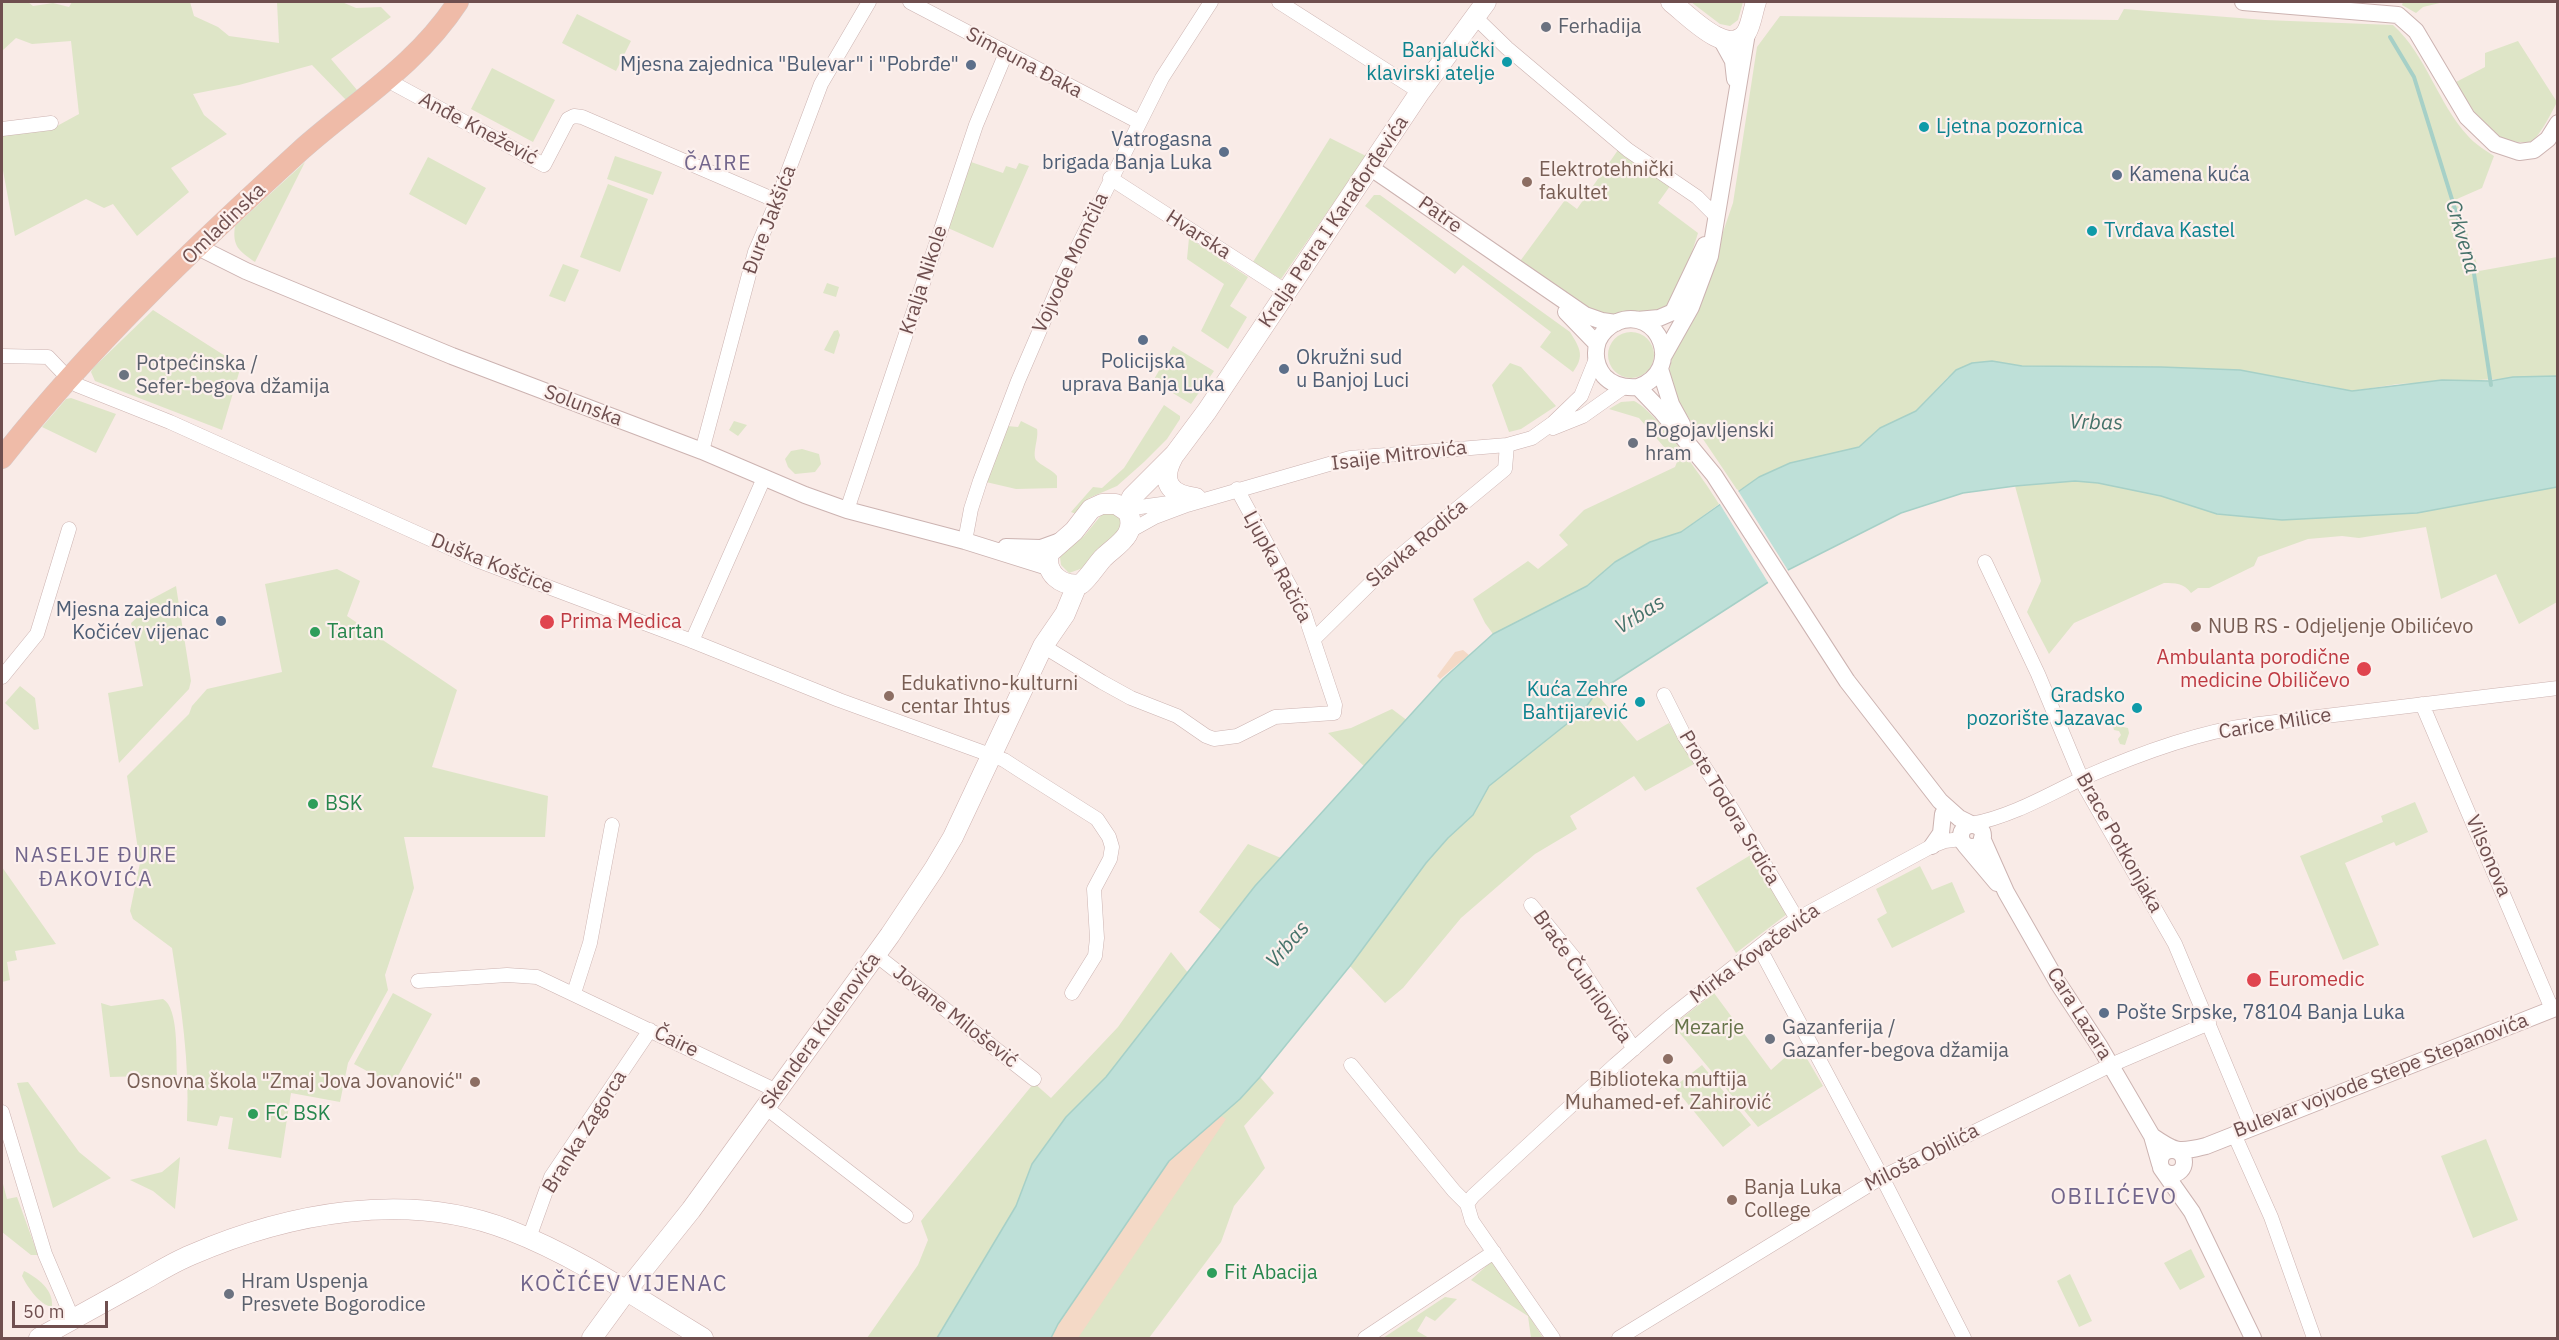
<!DOCTYPE html>
<meta charset="utf-8">
<style>
body{margin:0}
#map{position:relative;width:2559px;height:1340px;overflow:hidden;background:#f9ebe7;font-family:"IBM Plex Sans",sans-serif}
canvas{display:block}
.frame{position:absolute;inset:0;border:3px solid #6f4f4f;pointer-events:none}
.scale{position:absolute;left:12px;top:1301px;width:96px;height:27px;box-sizing:border-box;border:3px solid #6f4f4f;border-top:0;padding-left:8px;font-size:18px;line-height:21px;white-space:nowrap;color:#6f4f4f;-webkit-text-stroke:4px #fcf0ed;paint-order:stroke}
</style>
<div id="map">
<canvas width="2559" height="1340"></canvas>
<div class="frame"></div>
<div class="scale">50 m</div>
</div>
<script>
const ctx = document.querySelector('canvas').getContext('2d');
ctx.lineJoin = 'round';
function paint(path, color) {
  ctx.fillStyle = color;
  ctx.fill(path, 'evenodd');
}
function stroke(path, color, width, dash) {
  ctx.strokeStyle = color;
  ctx.lineWidth = width;
  ctx.lineCap = dash ? 'butt' : 'round';
  ctx.setLineDash(dash || []);
  ctx.stroke(path);
}
function label(font, color, halo, rows, align = 'center') {
  ctx.font = font + ' "IBM Plex Sans",sans-serif';
  ctx.lineWidth = 4.5;
  ctx.setLineDash([]);
  ctx.textBaseline = 'middle';
  ctx.strokeStyle = halo;
  ctx.fillStyle = color;
  for (const [text, x, y, turn = 0] of rows) {
    ctx.save();
    ctx.translate(x, y);
    ctx.rotate((+turn || 0) * Math.PI / 180);
    ctx.textAlign = isNaN(turn) ? turn : align;
    if (halo) ctx.strokeText(text, 0, 0);
    ctx.fillText(text, 0, 0);
    ctx.restore();
  }
}
paint(new Path2D(`
 M 2,2 L 28,2 L 33,6 L 53,3 L 69,7 L 72,2 L 190,2 L 194,16 L 218,27 L 229,36 L 279,43 L 277,2 L 342,2 L 356,8 L 381,7 L 391,17 L 331,59 L 357,90 L 346,100 L 312,65 L 239,85 L 193,94 L 204,115 L 227,134 L 171,168 L 189,192 L 137,236 L 113,204 L 104,208 L 86,199 L 15,236 L 2,165 L 2,134 L 57,126 L 79,114 L 71,41 L 32,44 L 16,38 L 2,51 Z
 M 1691,2 L 1743,2 L 1738,20 L 1730,26 L 1720,24 Z
 M 2403,2 L 2444,2 L 2423,7 L 2416,13 L 2402,5 Z
 M 2124,9 L 2265,20 L 2393,25 C 2427,56 2437,102 2468,136 C 2475,144 2485,150 2494,156 L 2482,188 L 2457,199 L 2479,271 L 2557,257 L 2557,376 L 2398,384 L 2352,391 L 2304,381 L 2161,367 L 2022,366 L 1992,361 L 1948,377 L 1916,411 L 1880,428 L 1859,447 L 1790,463 L 1767,473 L 1738,491 L 1672,393 L 1668,376 L 1672,358 L 1716,252 L 1733,203 L 1757,47 L 1780,16 L 2118,20 Z
 M 577,14 L 631,41 L 616,71 L 562,43 Z
 M 2518,41 L 2557,102 C 2553,110 2540,136 2532,141 C 2528,144 2522,142 2518,142 C 2488,141 2469,104 2456,82 L 2485,67 L 2485,53 Z
 M 492,68 L 555,100 L 533,142 L 471,109 Z
 M 1330,138 L 1366,156 L 1281,279 L 1253,262 Z
 M 1618,150 L 1670,186 L 1658,203 L 1698,233 L 1688,265 L 1668,305 L 1665,308 L 1650,314 L 1629,311 L 1610,315 L 1596,312 L 1518,264 L 1565,200 L 1577,209 Z
 M 615,156 L 662,172 L 653,195 L 607,179 Z
 M 428,157 L 486,188 L 466,225 L 409,194 Z
 M 305,162 L 255,262 C 239,251 232,246 235,226 Z
 M 971,162 L 1003,173 L 1006,166 L 1016,169 L 1019,163 L 1029,166 L 993,248 L 948,228 Z
 M 608,184 L 648,199 L 620,272 L 580,257 Z
 M 1374,195 L 1380,195 L 1570,332 C 1580,348 1585,356 1573,372 L 1540,347 L 1551,332 L 1463,265 L 1455,274 L 1365,206 Z
 M 1189,238 L 1248,277 L 1230,306 L 1247,317 L 1228,349 L 1201,331 L 1224,284 L 1187,259 Z
 M 563,264 L 579,270 L 565,302 L 549,296 Z
 M 827,283 L 839,287 L 836,297 L 823,293 Z
 M 153,310 L 241,366 L 222,430 L 95,381 L 91,372 L 93,368 Z
 M 838,330 L 840,335 L 834,354 L 824,350 L 834,331 Z
 M1608 355a23 23 0 1 1 46 0a23 23 0 1 1-46 0Z
 M 1173,346 L 1214,371 L 1191,404 L 1153,381 Z
 M 1510,363 L 1521,367 L 1556,406 L 1521,429 L 1509,432 L 1492,385 Z
 M 71,398 L 116,414 L 96,453 L 42,427 L 66,399 Z
 M 1634,401 C 1655,410 1706,482 1719,504 L 1681,532 L 1650,542 L 1615,562 L 1587,586 L 1493,634 L 1485,623 L 1473,599 L 1528,561 L 1538,569 L 1568,545 L 1559,535 L 1584,510 L 1675,467 L 1677,462 L 1639,418 L 1609,409 L 1621,402 Z
 M 1164,405 L 1180,416 L 1180,419 L 1167,439 L 1144,462 L 1117,486 L 1089,498 L 1076,514 L 1071,512 L 1093,487 L 1102,488 L 1124,468 Z
 M 734,421 L 747,425 L 738,436 L 729,430 Z
 M 1021,421 L 1037,429 C 1039,438 1032,453 1036,460 C 1041,466 1052,469 1057,476 L 1057,488 L 1016,489 L 986,482 L 1007,426 L 1018,427 Z
 M 802,449 L 819,454 L 821,464 L 815,472 L 795,474 L 788,467 L 785,459 L 791,451 Z
 M 2075,481 L 2098,483 L 2161,496 L 2217,514 L 2282,520 L 2417,513 L 2557,487 L 2557,602 L 2519,624 L 2496,574 L 2441,599 L 2426,527 L 2359,538 L 2342,536 L 2308,539 L 2258,557 L 2254,566 L 2209,588 L 2198,588 L 2191,593 C 2184,583 2175,583 2164,583 L 2074,623 L 2049,654 L 2027,612 L 2041,581 L 2015,486 Z
 M 1103,513 L 1120,514 L 1123,527 L 1083,568 L 1069,573 L 1061,565 L 1060,557 L 1063,552 L 1084,536 Z
 M 337,569 L 360,581 L 347,616 L 457,690 L 432,767 L 548,796 L 545,837 L 404,837 L 414,888 L 385,975 L 388,990 L 348,1063 L 340,1102 L 291,1093 L 281,1158 L 228,1149 L 233,1118 L 220,1116 L 217,1126 L 187,1121 C 190,1063 181,1005 172,948 L 133,919 L 130,911 L 140,863 L 127,776 L 189,714 L 192,706 L 207,689 L 282,672 L 265,584 Z
 M 176,586 L 191,681 L 189,689 L 119,763 L 108,693 L 143,686 L 131,623 L 141,614 L 146,602 Z
 M 20,686 L 35,698 L 39,729 L 34,730 L 5,703 Z
 M 1596,693 L 1637,741 L 1669,723 L 1694,764 L 1645,791 L 1634,776 L 1570,816 L 1577,829 L 1535,854 L 1461,918 L 1403,988 L 1385,1003 L 1350,966 L 1426,863 L 1448,838 L 1473,815 L 1488,786 L 1583,711 Z
 M 1392,709 L 1408,721 L 1365,767 L 1328,733 L 1351,728 Z
 M 2115,722 L 2121,723 L 2123,727 L 2128,728 L 2129,733 L 2125,745 L 2120,744 L 2118,739 L 2121,735 L 2119,731 L 2114,730 L 2113,726 Z
 M 2415,802 L 2428,832 L 2396,846 L 2394,842 L 2345,863 L 2379,945 L 2343,960 L 2300,856 L 2383,822 L 2381,816 Z
 M 1248,844 L 1281,858 L 1255,886 L 1221,930 L 1199,912 Z
 M 1754,853 L 1787,914 L 1736,953 L 1696,888 Z
 M 1920,866 L 1932,890 L 1952,882 L 1965,912 L 1892,948 L 1877,919 L 1887,913 L 1876,889 Z
 M 2,867 L 56,944 L 15,951 L 17,960 L 7,962 L 10,980 L 2,982 Z
 M 1171,952 L 1189,974 L 1106,1077 L 1066,1117 L 1032,1164 L 1016,1206 L 937,1338 L 867,1338 L 918,1265 L 928,1240 L 921,1221 L 1034,1083 L 1051,1098 L 1118,1027 Z
 M 393,993 L 432,1014 L 393,1085 L 354,1064 Z
 M 1714,993 L 1771,1070 L 1799,1045 L 1823,1086 L 1758,1127 L 1673,1025 Z
 M 163,999 C 179,1008 176,1057 177,1075 L 110,1077 L 101,1003 L 111,1006 Z
 M 1702,1065 L 1751,1125 L 1723,1147 L 1674,1087 Z
 M 1260,1077 L 1274,1093 L 1244,1126 L 1265,1168 L 1234,1206 L 1221,1242 L 1149,1338 L 1051,1338 L 1169,1161 L 1240,1099 Z
 M 28,1082 L 79,1152 L 111,1178 L 53,1208 L 17,1083 Z
 M 2486,1139 L 2518,1220 L 2473,1238 L 2441,1156 Z
 M 180,1157 L 175,1209 L 153,1191 L 130,1180 L 162,1172 Z
 M 2,1180 L 7,1199 L 17,1197 L 38,1255 L 31,1255 L 2,1232 Z
 M 2191,1249 L 2205,1277 L 2180,1290 L 2164,1263 Z
 M 1494,1259 L 1543,1338 L 1531,1338 L 1528,1316 L 1471,1280 Z
 M 24,1271 C 38,1278 54,1290 52,1307 C 40,1305 28,1288 22,1276 Z
 M 2070,1274 L 2092,1321 L 2079,1327 L 2057,1281 Z
 M 1445,1297 L 1457,1299 L 1435,1321 L 1426,1316 L 1417,1331 L 1429,1338 L 1383,1338 Z`), '#dee5c7');
paint(new Path2D(`
 M 1463,650 L 1469,655 L 1440,679 L 1437,676 L 1455,652 Z
 M 1221,1116 L 1226,1119 L 1078,1338 L 1051,1338 L 1058,1324 L 1169,1161 Z`), '#f4d9c6');
const water = new Path2D(`
 M 1992,361 L 2022,366 L 2161,367 L 2240,370 L 2352,391 L 2442,380 L 2490,381 L 2513,377 L 2557,376 L 2557,487 L 2417,513 L 2282,520 L 2217,514 L 2161,496 L 2098,483 L 2075,481 L 2015,486 L 1963,493 L 1901,513 L 1784,572 L 1596,693 L 1583,711 L 1489,786 L 1473,815 L 1448,838 L 1426,863 L 1350,966 L 1260,1077 L 1240,1099 L 1169,1161 L 1058,1324 L 1051,1338 L 937,1338 L 1016,1206 L 1032,1164 L 1066,1117 L 1106,1077 L 1255,886 L 1443,679 L 1493,634 L 1587,586 L 1615,562 L 1650,542 L 1681,532 L 1759,477 L 1790,463 L 1859,447 L 1880,428 L 1916,411 L 1956,370 L 1972,363 Z`);
paint(water, '#bee0d8');
stroke(water, '#a6d0c7', 1.5);
paint(new Path2D(`
 M 1737,489 L 1789,572 L 1769,584 L 1718,501 Z`), '#f9ebe7');
stroke(new Path2D(`
 M 2390,37 L 2414,77 L 2473,267 L 2491,385`), '#a6d0c7', 4);
const minor = new Path2D(`
 M 910,2 L 1139,122
 M 1279,2 L 1420,92
 M 1475,17 L 1507,48 L 1628,150 L 1697,197 L 1716,216
 M 387,80 L 544,165 L 568,119 L 574,116 L 582,117 L 777,201
 M 2,129 L 51,123
 M 1110,178 L 1287,292
 M 2,356 L 48,357 L 69,379 L 77,385 L 170,422 L 479,561 L 692,641 L 839,700 L 1004,760 L 1021,771 L 1097,819 L 1109,837 L 1112,847 L 1110,859 L 1094,889 L 1097,938 L 1095,956 L 1072,993
 M 1553,428 L 1583,416 L 1624,387
 M 702,451 L 755,252 L 777,201 L 821,84 L 869,2
 M 1126,509 L 1176,502
 M 847,510 L 976,125 L 1006,53
 M 1128,532 L 1155,517 L 1187,505 L 1350,458 L 1507,445 L 1532,438 L 1553,423 L 1581,396 L 1596,359
 M 965,541 L 971,509 L 980,481 L 1018,381 L 1064,274 L 1162,78 L 1211,2
 M 1985,562 L 2038,674 L 2085,787 L 2175,944 L 2251,1126
 M 1314,639 L 1389,565 L 1505,469 L 1507,445
 M 692,641 L 764,478
 M 1043,646 L 1102,682 L 1131,698 L 1177,716 L 1206,736 L 1214,739 L 1237,736 L 1275,717 L 1334,713 L 1335,705 L 1304,612 L 1237,489
 M 2,677 L 37,634 L 69,529
 M 1664,695 L 1685,737 L 1732,809 L 1797,919
 M 2422,704 L 2552,1009
 M 1971,824 C 2010,817 2046,796 2081,779 C 2131,757 2198,732 2251,725 L 2558,688
 M 1531,905 L 1575,959 L 1634,1049
 M 1759,947 L 1884,1181 L 1964,1338
 M 876,955 L 1034,1079
 M 418,981 L 507,975 L 537,977 L 777,1091
 M 574,993 L 590,943 L 612,825
 M 1351,1065 L 1454,1191 L 1467,1204
 M 765,1107 L 906,1216
 M 2,1112 L 45,1254 L 73,1320
 M 2234,1134 L 2271,1217 L 2314,1338
 M 529,1238 L 551,1177 L 650,1030
 M 1365,1338 L 1494,1252
 M 1553,1338 L 1472,1221 L 1467,1204 L 1473,1196 L 1615,1065 L 1669,1018 L 1778,932 L 1797,919 L 1932,846 L 1945,841 L 1961,839
 M 1619,1338 L 1882,1177 L 2111,1065 L 2209,1023`);
const tertiary = new Path2D(`
 M 2243,2 L 2398,15 L 2416,31 L 2467,117 L 2495,144 L 2519,152 L 2534,150 L 2548,139 L 2558,123
 M 1722,41 L 1733,61 L 1735,79
 M 1371,168 L 1585,315 L 1602,321 L 1616,323
 M 198,247 L 246,271 L 452,356 L 702,451 L 805,495 L 847,510 L 965,541 L 1048,567
 M 1566,312 L 1597,344
 M 1637,320 L 1659,318 L 1673,312 L 1705,245
 M 1664,355 L 1691,307 L 1710,256 L 1747,33
 M 1660,369 L 1671,404 L 1682,424
 M 1638,387 C 1685,370 1659,305 1617,322 C 1609,326 1602,332 1598,341 C 1594,353 1596,366 1604,376 C 1613,386 1625,388 1638,387 L 1661,411 L 1714,475 L 1847,681 L 1940,801 L 1959,818 L 1971,824
 M 1006,547 L 1041,548 L 1063,540
 M1961 836a11 11 0 1 1 22 0a11 11 0 1 1-22 0Z
 M 1982,838 L 2006,892 L 2058,983 L 2100,1047 L 2152,1136 L 2160,1164
 M 1965,845 L 1997,883
 M 1932,846 L 1941,833 L 1943,814
 M 2152,1136 C 2175,1152 2178,1153 2206,1146 L 2558,1007
 M2160 1162a12 12 0 1 1 24 0a12 12 0 1 1-24 0Z
 M 2161,1168 L 2192,1212 L 2253,1338`);
const secondary = new Path2D(`
 M 1671,2 C 1686,13 1728,59 1746,33 C 1751,26 1753,10 1756,2
 M 1173,457 C 1160,481 1169,495 1196,498
 M 1102,504 L 1116,504 L 1128,512 C 1138,535 1116,545 1103,558 C 1095,567 1090,576 1081,584 C 1061,587 1044,573 1049,553 L 1074,531 L 1091,509 Z
 M 1126,509 L 1132,497 L 1175,454 L 1207,411 L 1420,92 L 1486,2
 M 39,1338 C 73,1319 108,1300 142,1281 C 158,1272 174,1262 191,1255 C 288,1213 407,1190 509,1230 C 579,1257 640,1300 703,1338
 M 592,1338 L 627,1290 L 691,1210 L 890,935 L 934,869 L 953,837 L 1043,646 L 1065,614 L 1077,585`);
const primary = new Path2D(`
 M 2,458 C 90,346 195,247 300,151 C 356,101 416,66 458,2`);
stroke(minor, '#ccb3b1', 15);
stroke(tertiary, '#ccb3b1', 18);
stroke(secondary, '#ceb1af', 21);
stroke(primary, '#d4caca', 22);
stroke(minor, '#fff', 14);
stroke(tertiary, '#fff', 16);
stroke(secondary, '#fff', 20);
stroke(primary, '#efbba8', 21);
for (const [x, y, r, color] of [
 [1546,27,6,"#6b7280"],
 [1507,62,6,"#0f9aa8"],
 [971,65,6,"#5c6f8a"],
 [1924,127,6,"#0f9aa8"],
 [1224,152,6,"#5c6f8a"],
 [2117,175,6,"#5c6f8a"],
 [1527,182,6,"#8d6e63"],
 [2092,231,6,"#0f9aa8"],
 [1143,340,6,"#5c6f8a"],
 [1284,369,6,"#5c6f8a"],
 [124,375,6,"#6b7280"],
 [1633,443,6,"#6b7280"],
 [221,621,6,"#5c6f8a"],
 [547,622,8,"#e0444e"],
 [2196,627,6,"#8d6e63"],
 [315,632,6,"#2e9e5b"],
 [2364,669,8,"#e0444e"],
 [889,696,6,"#8d6e63"],
 [1640,702,6,"#0f9aa8"],
 [2137,708,6,"#0f9aa8"],
 [313,804,6,"#2e9e5b"],
 [2254,980,8,"#e0444e"],
 [2104,1013,6,"#5c6f8a"],
 [1770,1039,6,"#6b7280"],
 [1668,1059,6,"#8d6e63"],
 [475,1082,6,"#8d6e63"],
 [253,1114,6,"#2e9e5b"],
 [1732,1200,6,"#8d6e63"],
 [1212,1273,6,"#2e9e5b"],
 [229,1294,6,"#6b7280"]
]) {
  const dot = new Path2D();
  dot.arc(x, y, r, 0, 2 * Math.PI);
  ctx.fillStyle = color;
  ctx.fill(dot);
  stroke(dot, '#fcf0ed', 2);
}
label('20px', '#5b616d', '#fcf0ed', [
 ["Ferhadija",1558,27],
 ["Potpećinska /",136,364],
 ["Sefer-begova džamija",136,387],
 ["Bogojavljenski",1645,431],
 ["hram",1645,454],
 ["Gazanferija /",1782,1028],
 ["Gazanfer-begova džamija",1782,1051],
 ["Hram Uspenja",241,1282],
 ["Presvete Bogorodice",241,1305]
], 'left');
label('20px', '#0d838f', '#fcf0ed', [
 ["Banjalučki",1495,51],
 ["klavirski atelje",1495,74],
 ["Ljetna pozornica",1936,127,"left"],
 ["Tvrđava Kastel",2104,231,"left"],
 ["Kuća Zehre",1628,690],
 ["Bahtijarević",1628,713],
 ["Gradsko",2125,696],
 ["pozorište Jazavac",2125,719]
], 'right');
label('20px', '#6f4f4f', '#fcf0ed', [
 ["Simeuna Đaka",1024,63,28],
 ["Anđe Knežević",478,129,28],
 ["Patre",1440,215,35],
 ["Đure Jakšića",770,220,-69],
 ["Kralja Petra I Karađorđevića",1334,222,-56],
 ["Omladinska",224,224,-44],
 ["Hvarska",1198,235,33],
 ["Vojvode Momčila",1071,263,-65],
 ["Kralja Nikole",924,280,-72],
 ["Solunska",583,406,21],
 ["Isaije Mitrovića",1399,456,-7],
 ["Slavka Rodića",1417,544,-40],
 ["Duška Koščice",492,564,22],
 ["Ljupka Račića",1277,567,62],
 ["Carice Milice",2275,724,-9],
 ["Prote Todora Srdića",1729,808,59],
 ["Brace Potkonjaka",2119,843,61],
 ["Vilsonova",2488,856,67],
 ["Mirka Kovačevića",1755,954,-36],
 ["Braće Čubrilovića",1582,977,55],
 ["Cara Lazara",2079,1014,58],
 ["Jovane Milošević",955,1017,38],
 ["Skendera Kulenovića",821,1031,-54],
 ["Čaire",676,1042,26],
 ["Bulevar vojvode Stepe Stepanovića",2381,1076,-21],
 ["Branka Zagorca",585,1132,-58],
 ["Miloša Obilića",1922,1158,-27]
]);
label('20px', '#4e5e75', '#fcf0ed', [
 ["Mjesna zajednica \"Bulevar\" i \"Pobrđe\"",959,65],
 ["Vatrogasna",1212,140],
 ["brigada Banja Luka",1212,163],
 ["Kamena kuća",2129,175,"left"],
 ["Okružni sud",1296,358,"left"],
 ["u Banjoj Luci",1296,381,"left"],
 ["Policijska",1143,362,"center"],
 ["uprava Banja Luka",1143,385,"center"],
 ["Mjesna zajednica",209,610],
 ["Kočićev vijenac",209,633],
 ["Pošte Srpske, 78104 Banja Luka",2116,1013,"left"]
], 'right');
label('20px', '#785e54', '#fcf0ed', [
 ["Elektrotehnički",1539,170],
 ["fakultet",1539,193],
 ["NUB RS - Odjeljenje Obilićevo",2208,627],
 ["Edukativno-kulturni",901,684],
 ["centar Ihtus",901,707],
 ["Biblioteka muftija",1668,1080,"center"],
 ["Muhamed-ef. Zahirović",1668,1103,"center"],
 ["Osnovna škola \"Zmaj Jova Jovanović\"",463,1082,"right"],
 ["Banja Luka",1744,1188],
 ["College",1744,1211]
], 'left');
label('20px', '#be3a42', '#fcf0ed', [
 ["Prima Medica",560,622],
 ["Ambulanta porodične",2350,658,"right"],
 ["medicine Obiličevo",2350,681,"right"],
 ["Euromedic",2268,980]
], 'left');
label('20px', '#27864d', '#fcf0ed', [
 ["Tartan",327,632],
 ["BSK",325,804],
 ["FC BSK",265,1114],
 ["Fit Abacija",1224,1273]
], 'left');
label('20px', '#657349', '#fcf0ed', [
 ["Mezarje",1709,1028]
]);
ctx.letterSpacing = '1.5px';
label('21px', '#72668c', '#fcf0ed', [
 ["ČAIRE",718,164],
 ["NASELJE ĐURE",96,856],
 ["ĐAKOVIĆA",96,880]
]);
ctx.letterSpacing = '0px';
label('italic 21px', '#45726a', '#fcf0ed', [
 ["Crkvena",2462,237,74],
 ["Vrbas",2096,423,1],
 ["Vrbas",1640,615,-32],
 ["Vrbas",1288,945,-49]
]);
ctx.letterSpacing = '1.5px';
label('22px', '#72668c', '#fcf0ed', [
 ["OBILIĆEVO",2114,1198],
 ["KOČIĆEV VIJENAC",624,1285]
]);
ctx.letterSpacing = '0px';
</script>
